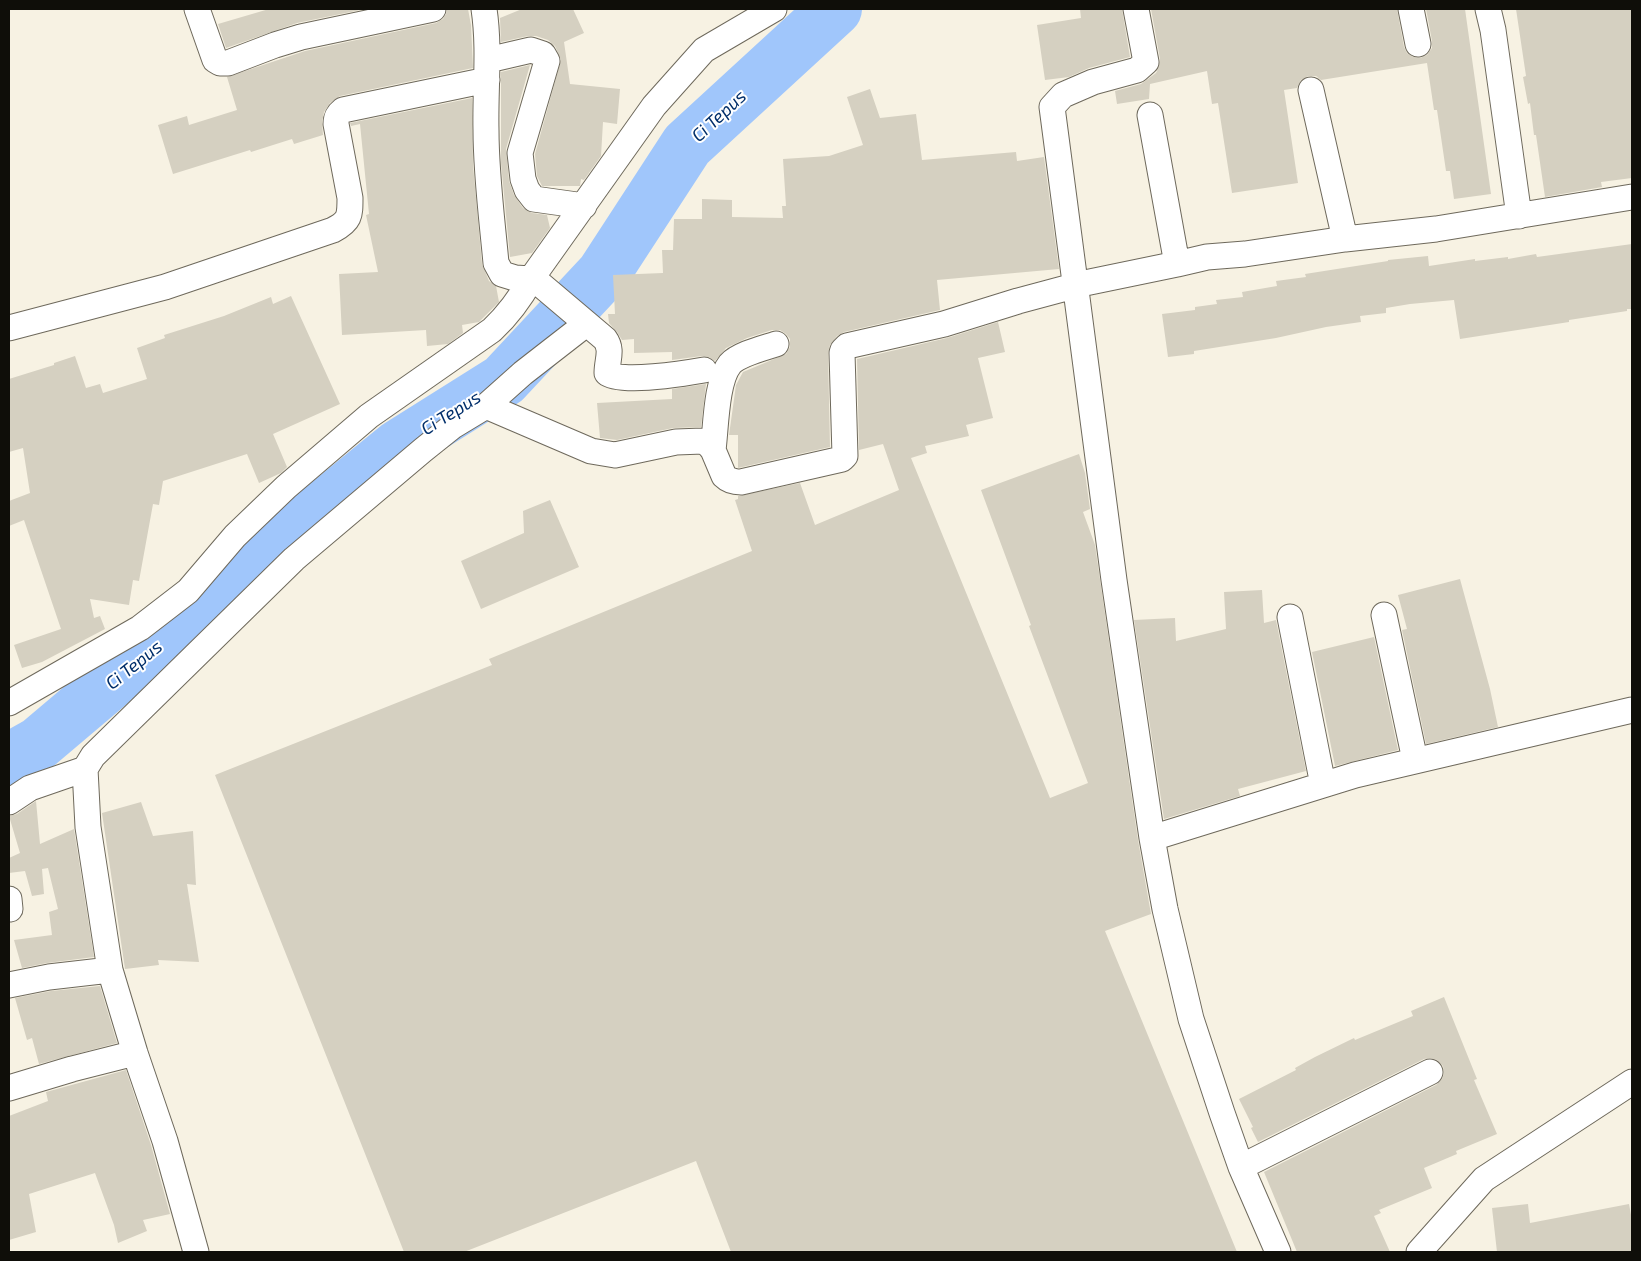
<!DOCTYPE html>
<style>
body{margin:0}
#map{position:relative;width:1641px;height:1261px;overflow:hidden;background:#f7f2e3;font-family:"Exo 2",sans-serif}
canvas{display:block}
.frame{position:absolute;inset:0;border:10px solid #0f0e09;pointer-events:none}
</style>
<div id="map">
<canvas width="1641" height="1261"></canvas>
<div class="frame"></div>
</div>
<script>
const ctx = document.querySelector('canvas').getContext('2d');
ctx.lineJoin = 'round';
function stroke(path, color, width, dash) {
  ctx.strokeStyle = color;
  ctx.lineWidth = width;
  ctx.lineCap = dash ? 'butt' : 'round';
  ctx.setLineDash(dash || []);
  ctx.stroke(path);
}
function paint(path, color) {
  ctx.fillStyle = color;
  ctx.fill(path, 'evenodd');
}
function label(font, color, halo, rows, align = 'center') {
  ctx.font = font + ' "Exo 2",sans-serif';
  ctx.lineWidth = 4;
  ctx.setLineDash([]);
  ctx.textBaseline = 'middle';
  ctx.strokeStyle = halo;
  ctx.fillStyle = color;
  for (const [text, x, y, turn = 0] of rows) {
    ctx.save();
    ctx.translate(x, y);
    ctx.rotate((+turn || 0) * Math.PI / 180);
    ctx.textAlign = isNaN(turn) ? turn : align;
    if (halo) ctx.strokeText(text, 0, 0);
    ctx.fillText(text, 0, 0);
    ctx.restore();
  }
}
stroke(new Path2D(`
 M 9,760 L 38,744 L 168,634 L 399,446 L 504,380 L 603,274 L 687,145 L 835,9`), '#a0c6fb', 54);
paint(new Path2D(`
 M 269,9 L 365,9 L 297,23 L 226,48 L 218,24 Z
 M 447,9 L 468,9 L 471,25 L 473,68 L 340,96 L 330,103 L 324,112 L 322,123 L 323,135 L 294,144 L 292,139 L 251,152 L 250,150 L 173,174 L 158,125 L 187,116 L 189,125 L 237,110 L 227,77 L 305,51 L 436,23 L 443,19 L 446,14 Z
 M 522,9 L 573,9 L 584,33 L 564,42 L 570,84 L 620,89 L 617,124 L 603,122 L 601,156 L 584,180 L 581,179 L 580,186 L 542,186 L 537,176 L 535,154 L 561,60 L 555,46 L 548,40 L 536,36 L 528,36 L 501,42 L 500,18 Z
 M 1080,9 L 1122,9 L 1130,57 L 1089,68 L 1069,77 L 1045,80 L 1037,25 L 1081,18 Z
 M 1151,9 L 1397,9 L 1404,47 L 1407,53 L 1413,57 L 1420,58 L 1427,55 L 1432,48 L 1432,41 L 1426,9 L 1465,9 L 1491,194 L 1454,199 L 1450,171 L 1446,171 L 1437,110 L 1434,110 L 1427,63 L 1321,80 L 1316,76 L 1308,76 L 1301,80 L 1297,88 L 1284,90 L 1298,183 L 1232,193 L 1218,103 L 1212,104 L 1207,71 L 1150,84 L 1149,99 L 1117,104 L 1115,91 L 1141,84 L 1156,73 L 1159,67 L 1160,59 Z
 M 1516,9 L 1632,9 L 1632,178 L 1601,182 L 1602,187 L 1545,197 L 1536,135 L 1534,135 L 1530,103 L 1528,104 L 1523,77 L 1526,76 Z
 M 530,65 L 506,149 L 509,181 L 514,195 L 523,208 L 532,213 L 547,215 L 550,228 L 532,253 L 510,257 L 501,163 L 501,72 Z
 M 870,89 L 880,118 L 916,114 L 922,160 L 1016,152 L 1017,161 L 1044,157 L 1059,269 L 937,280 L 940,310 L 844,332 L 837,336 L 830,345 L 828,353 L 830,447 L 738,468 L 738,435 L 729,435 L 736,385 L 743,372 L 786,354 L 790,347 L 790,339 L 786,334 L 780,330 L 772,330 L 747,338 L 726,348 L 715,361 L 709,357 L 702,356 L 672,360 L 672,352 L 634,353 L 634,339 L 622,340 L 617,332 L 609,323 L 608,314 L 615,314 L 613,275 L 663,273 L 662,250 L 673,250 L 674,219 L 702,219 L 702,199 L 732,200 L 732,217 L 783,218 L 782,206 L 786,206 L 783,159 L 829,156 L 863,145 L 847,97 Z
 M 472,98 L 473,165 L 482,264 L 489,281 L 496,286 L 499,302 L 479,322 L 462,325 L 463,333 L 448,344 L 427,346 L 426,330 L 342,335 L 339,274 L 378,272 L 366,215 L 369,214 L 360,124 L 351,126 L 350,123 Z
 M 1632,244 L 1632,309 L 1627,309 L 1627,311 L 1569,320 L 1569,322 L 1460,339 L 1454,300 L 1410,304 L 1386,308 L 1386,313 L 1360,316 L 1361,322 L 1326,327 L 1276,338 L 1194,351 L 1194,354 L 1168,357 L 1162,314 L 1195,310 L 1195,307 L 1217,304 L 1216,300 L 1243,297 L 1242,292 L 1277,286 L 1276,281 L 1306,277 L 1305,274 L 1388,261 L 1388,260 L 1428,256 L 1429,266 L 1475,259 L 1475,261 L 1508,257 L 1508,259 L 1536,254 L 1537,257 Z
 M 291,296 L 340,404 L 273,434 L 287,467 L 281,473 L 259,483 L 247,454 L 163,481 L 159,505 L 153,504 L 139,581 L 133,580 L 129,605 L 90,599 L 94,618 L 100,616 L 105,629 L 42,662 L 22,668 L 14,645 L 61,629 L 24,520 L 9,526 L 9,501 L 30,493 L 23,448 L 9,452 L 9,379 L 54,365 L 54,363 L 75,356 L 86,388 L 100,384 L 103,393 L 147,379 L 137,348 L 165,338 L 164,335 L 224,316 L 271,297 L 273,304 Z
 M 998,322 L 1005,352 L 978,358 L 993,418 L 966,425 L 969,436 L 925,446 L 927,453 L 911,458 L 1050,798 L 1088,783 L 1029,626 L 1031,625 L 981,490 L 1079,454 L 1085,473 L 1090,509 L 1083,512 L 1095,545 L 1138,840 L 1151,914 L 1105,931 L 1237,1252 L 731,1252 L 696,1161 L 464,1252 L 404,1252 L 215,775 L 492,665 L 489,659 L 752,551 L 735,500 L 738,499 L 738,496 L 800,483 L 815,525 L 899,490 L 883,444 L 859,450 L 857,359 L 947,338 Z
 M 706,384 L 701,427 L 673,428 L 617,440 L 600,438 L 597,403 L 672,399 L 672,389 Z
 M 550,500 L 579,567 L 481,609 L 461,561 L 524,533 L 523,511 Z
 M 1460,579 L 1490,689 L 1498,727 L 1426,744 L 1402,630 L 1407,629 L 1398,595 Z
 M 1262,590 L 1264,623 L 1276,620 L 1306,771 L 1238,789 L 1240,796 L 1164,819 L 1134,620 L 1175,618 L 1176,641 L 1226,629 L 1224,592 Z
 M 1374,637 L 1398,750 L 1335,766 L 1312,652 Z
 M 36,801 L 40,844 L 74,829 L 94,957 L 47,963 L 22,968 L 14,940 L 52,935 L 49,912 L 58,909 L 48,868 L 42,869 L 44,894 L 32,896 L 25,871 L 9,873 L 9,858 L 20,853 L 9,816 L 17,814 Z
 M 141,802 L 153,836 L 193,831 L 196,885 L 187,884 L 199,962 L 158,960 L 159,965 L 125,969 L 102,813 Z
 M 100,986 L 117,1043 L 39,1064 L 32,1038 L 27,1040 L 15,998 L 51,991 Z
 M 1444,997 L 1477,1079 L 1474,1080 L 1497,1134 L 1456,1151 L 1457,1154 L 1424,1168 L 1432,1188 L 1379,1210 L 1381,1213 L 1374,1216 L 1390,1252 L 1297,1252 L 1264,1172 L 1436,1085 L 1442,1079 L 1444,1073 L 1443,1066 L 1437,1060 L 1430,1058 L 1424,1059 L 1258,1142 L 1251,1128 L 1253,1127 L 1239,1099 L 1296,1070 L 1295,1068 L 1315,1057 L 1354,1038 L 1355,1040 L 1413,1016 L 1411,1011 Z
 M 126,1070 L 151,1145 L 170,1214 L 143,1220 L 147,1231 L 118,1243 L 114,1225 L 95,1173 L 29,1194 L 36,1232 L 9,1240 L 9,1116 L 48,1101 L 46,1092 Z
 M 1528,1204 L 1530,1223 L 1629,1204 L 1632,1220 L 1632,1252 L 1497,1252 L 1492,1208 Z`), '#d5d0c1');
const street = new Path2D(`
 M 197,9 L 215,60 L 220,63 L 228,63 L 275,45 L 301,37 L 433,9
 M 1136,9 L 1146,62 L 1137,70 L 1093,82 L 1063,95 L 1052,107 L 1114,580 L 1152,838 L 1165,909 L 1191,1019 L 1222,1113 L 1241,1167 L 1278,1252
 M 1411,9 L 1418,44
 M 1488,9 L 1493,30 L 1519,216
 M 488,60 L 531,50 L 543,54 L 547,61 L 520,153 L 523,179 L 527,190 L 534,199 L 584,206
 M 1311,90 L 1345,239
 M 1150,115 L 1177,264 L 1207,257 L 1245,254 L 1345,239 L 1436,229 L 1632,197
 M 9,328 L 165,287 L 333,230 C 350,221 350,216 350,198 L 336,124 C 336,117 338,114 343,110 L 487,80
 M 704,370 C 687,373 619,384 607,373 C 607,360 613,350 605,339 L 540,284 L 531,279 L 654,106 L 704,50 L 774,9
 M 486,406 L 591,451 L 615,455 L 676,442 L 703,441 L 709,445 L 713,450 L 724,476 C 729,481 734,482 741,482 L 842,459 L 845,456 L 842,353 L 843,350 L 847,346 L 944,324 L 1018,301 L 1085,283 L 1177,264
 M 713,450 C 716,427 716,381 730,364 C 739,354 764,348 776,344
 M 1384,615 L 1415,760
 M 1290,617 L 1323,785
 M 9,703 L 140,628 L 188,591 L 235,536 L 286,487 L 369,416 L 492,330 C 508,315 520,299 531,279 L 515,278 L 502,274 L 496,263 C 492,219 486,175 486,130 C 485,89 490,49 484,9
 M 9,802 L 30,788 L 85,769
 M 1152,838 L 1355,775 L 1632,710
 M 9,899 L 10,909
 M 9,985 L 49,977 L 110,970
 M 9,1088 L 72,1069 L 135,1053
 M 1241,1167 L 1430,1072
 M 196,1252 L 165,1141 L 135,1053 L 110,970 L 88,827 L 85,769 L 93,756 L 294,559 L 423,450 L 453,426 L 486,406 L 523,373 L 586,324
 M 1419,1252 L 1484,1179 L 1632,1082`);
stroke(street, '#6e695c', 27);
stroke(street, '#fff', 25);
label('italic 18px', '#002e6a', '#fff', [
 ["Ci Tepus",719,116,-43],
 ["Ci Tepus",451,413,-32],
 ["Ci Tepus",134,665,-39]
]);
</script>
